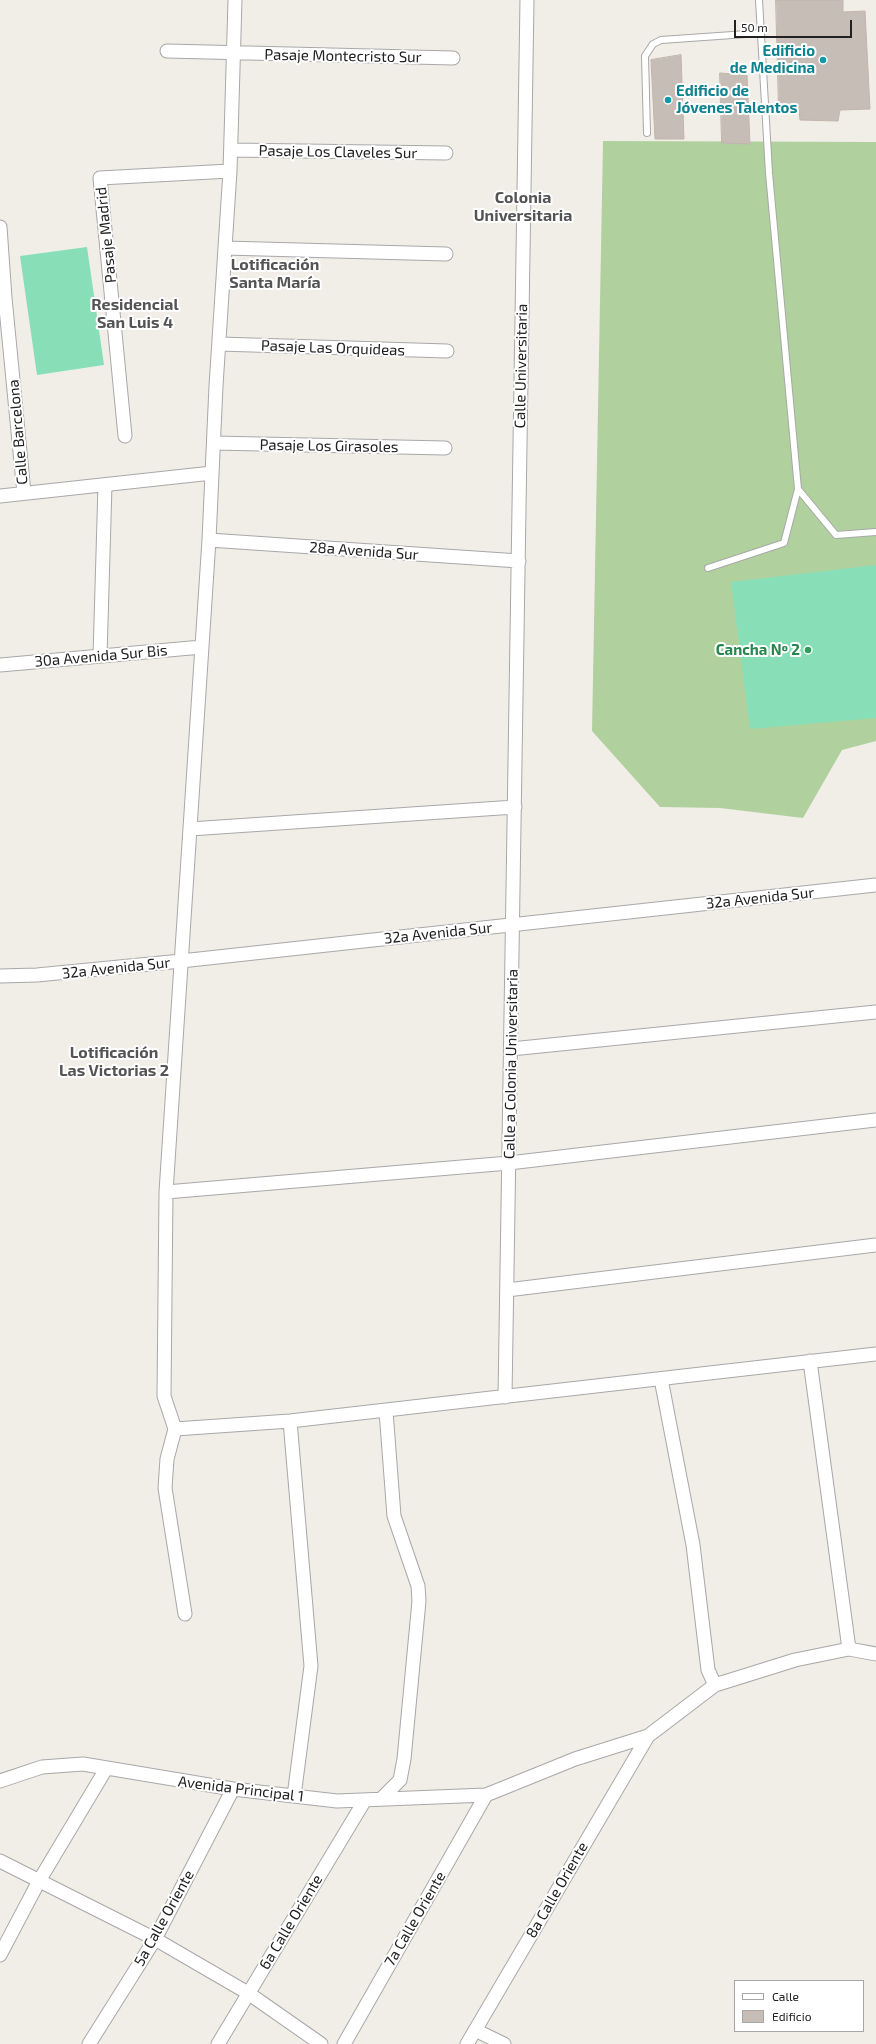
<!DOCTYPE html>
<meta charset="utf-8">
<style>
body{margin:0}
#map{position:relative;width:876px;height:2044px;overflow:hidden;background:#f1eee8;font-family:"Exo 2",sans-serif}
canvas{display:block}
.legend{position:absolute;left:734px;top:1980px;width:130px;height:52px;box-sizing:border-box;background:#fff;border:1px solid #a6a6a6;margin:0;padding:5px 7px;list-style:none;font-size:12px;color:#212121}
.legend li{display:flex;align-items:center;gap:8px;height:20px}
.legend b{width:20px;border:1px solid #a6a6a6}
.scale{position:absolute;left:734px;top:20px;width:118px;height:18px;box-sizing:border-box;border:2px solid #212121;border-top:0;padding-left:5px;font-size:12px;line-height:14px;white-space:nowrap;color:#212121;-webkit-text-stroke:3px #fff;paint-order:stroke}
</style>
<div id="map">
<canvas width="876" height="2044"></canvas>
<ul class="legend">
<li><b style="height:5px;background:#fff"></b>Calle</li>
<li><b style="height:11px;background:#c6bdb7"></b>Edificio</li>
</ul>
<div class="scale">50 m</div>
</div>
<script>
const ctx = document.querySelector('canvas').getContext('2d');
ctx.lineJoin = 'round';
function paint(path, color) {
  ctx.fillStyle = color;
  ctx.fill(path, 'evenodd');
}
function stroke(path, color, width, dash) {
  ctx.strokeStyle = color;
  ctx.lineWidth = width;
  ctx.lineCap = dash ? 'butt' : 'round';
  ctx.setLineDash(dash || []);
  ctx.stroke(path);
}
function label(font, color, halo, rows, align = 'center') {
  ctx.font = font + ' "Exo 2",sans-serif';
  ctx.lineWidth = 4;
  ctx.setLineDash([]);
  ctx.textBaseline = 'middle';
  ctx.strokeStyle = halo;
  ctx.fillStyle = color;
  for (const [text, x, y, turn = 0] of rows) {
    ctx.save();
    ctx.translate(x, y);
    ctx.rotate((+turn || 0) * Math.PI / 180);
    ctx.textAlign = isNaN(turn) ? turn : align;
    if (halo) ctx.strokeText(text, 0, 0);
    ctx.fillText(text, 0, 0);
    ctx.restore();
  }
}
paint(new Path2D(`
 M 603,141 L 876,142 L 876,741 L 842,750 L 803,818 L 720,808 L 660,807 L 592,731 Z`), '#b0d09e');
paint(new Path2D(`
 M 87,247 L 104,365 L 37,375 L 20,256 Z
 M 876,565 L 876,718 L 750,729 L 731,582 Z`), '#88dfb7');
const building = new Path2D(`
 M 776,0 L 843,0 L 843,12 L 865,11 L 870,109 L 840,110 L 838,121 L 800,120 L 799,110 L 779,110 Z
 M 681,55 L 684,139 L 655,139 L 651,60 Z
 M 720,73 L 747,75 L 750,144 L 722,143 Z`);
paint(building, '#c6bdb7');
stroke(building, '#c3b4aa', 1);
const lane = new Path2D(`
 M 647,133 L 645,56 L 653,44 L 661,40 L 761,33
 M 798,489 L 836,535 L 876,532
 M 708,568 L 784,543 L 798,489 L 769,173 L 759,0`);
const street = new Path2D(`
 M 167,51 L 453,58
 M 231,150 L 446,153
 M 0,227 L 5,298 L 24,493
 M 225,248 L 446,254
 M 219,344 L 447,351
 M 125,436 L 100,178 L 230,171
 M 214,443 L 445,448
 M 0,496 L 212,473
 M 209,540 L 519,561
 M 100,656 L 105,485
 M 0,665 L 202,647
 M 190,829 L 515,807
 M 0,976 L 37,975 L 181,961 L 876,885
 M 511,1049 L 876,1012
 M 166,1192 L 509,1163 L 876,1120
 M 507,1290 L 876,1245
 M 810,1361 L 849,1649
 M 661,1379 L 693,1545 L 708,1670 L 715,1685
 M 505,1397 L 527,0
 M 290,1421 L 311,1666 L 294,1796
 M 175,1429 L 290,1421 L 876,1354
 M 185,1614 L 165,1488 L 167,1459 L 175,1429 L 164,1396 L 166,1192 L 209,540 L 216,386 L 230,171 L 235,0
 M 0,1781 L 42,1767 L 83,1764 L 233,1789 L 337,1801 L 486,1795 L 575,1759 L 648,1736 L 715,1685 L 795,1660 L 849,1649 L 876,1654
 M 381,1799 L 400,1780 L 404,1759 L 419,1601 L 418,1586 L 394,1516 L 386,1411
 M 0,1861 L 155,1939 L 248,1993 L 321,2044
 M 0,1955 L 39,1881 L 106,1769
 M 475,2030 L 504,2044
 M 89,2044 L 155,1939 L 233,1789
 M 218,2044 L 365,1800
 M 344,2044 L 486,1795
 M 467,2044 L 648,1736`);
stroke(lane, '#a8a8a8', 8);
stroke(street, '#a8a8a8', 15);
stroke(lane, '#fff', 6);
stroke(street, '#fff', 13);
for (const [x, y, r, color] of [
 [823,60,4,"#0f9aa8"],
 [668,100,4,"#0f9aa8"],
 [808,650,4,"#2e9e5b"]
]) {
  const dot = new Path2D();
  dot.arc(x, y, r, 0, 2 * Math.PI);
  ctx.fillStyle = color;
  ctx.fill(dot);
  stroke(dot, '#fff', 1.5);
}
label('bold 15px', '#0d838f', '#fff', [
 ["Edificio",815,51],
 ["de Medicina",815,68],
 ["Edificio de",676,91,"left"],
 ["Jóvenes Talentos",676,108,"left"]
], 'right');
label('15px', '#212121', '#fff', [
 ["Pasaje Montecristo Sur",343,56,1],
 ["Pasaje Los Claveles Sur",338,152,1],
 ["Pasaje Madrid",106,235,-96],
 ["Pasaje Las Orquideas",333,348,2],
 ["Calle Universitaria",521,366,-89],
 ["Calle Barcelona",18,432,-95],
 ["Pasaje Los Girasoles",329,446,1],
 ["28a Avenida Sur",364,551,4],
 ["30a Avenida Sur Bis",101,656,-5],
 ["32a Avenida Sur",760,898,-6],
 ["32a Avenida Sur",438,933,-6],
 ["32a Avenida Sur",116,968,-6],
 ["Calle a Colonia Universitaria",511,1064,-89],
 ["Avenida Principal 1",241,1789,7],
 ["8a Calle Oriente",557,1890,-60],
 ["5a Calle Oriente",164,1918,-61],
 ["7a Calle Oriente",415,1919,-60],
 ["6a Calle Oriente",291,1922,-59]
]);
label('bold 15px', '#27864d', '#fff', [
 ["Cancha Nº 2",800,650]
], 'right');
label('bold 16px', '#545454', '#fff', [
 ["Colonia",523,198],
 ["Universitaria",523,216],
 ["Lotificación",275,265],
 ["Santa María",275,283],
 ["Residencial",135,305],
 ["San Luis 4",135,323],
 ["Lotificación",114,1053],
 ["Las Victorias 2",114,1071]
]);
</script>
